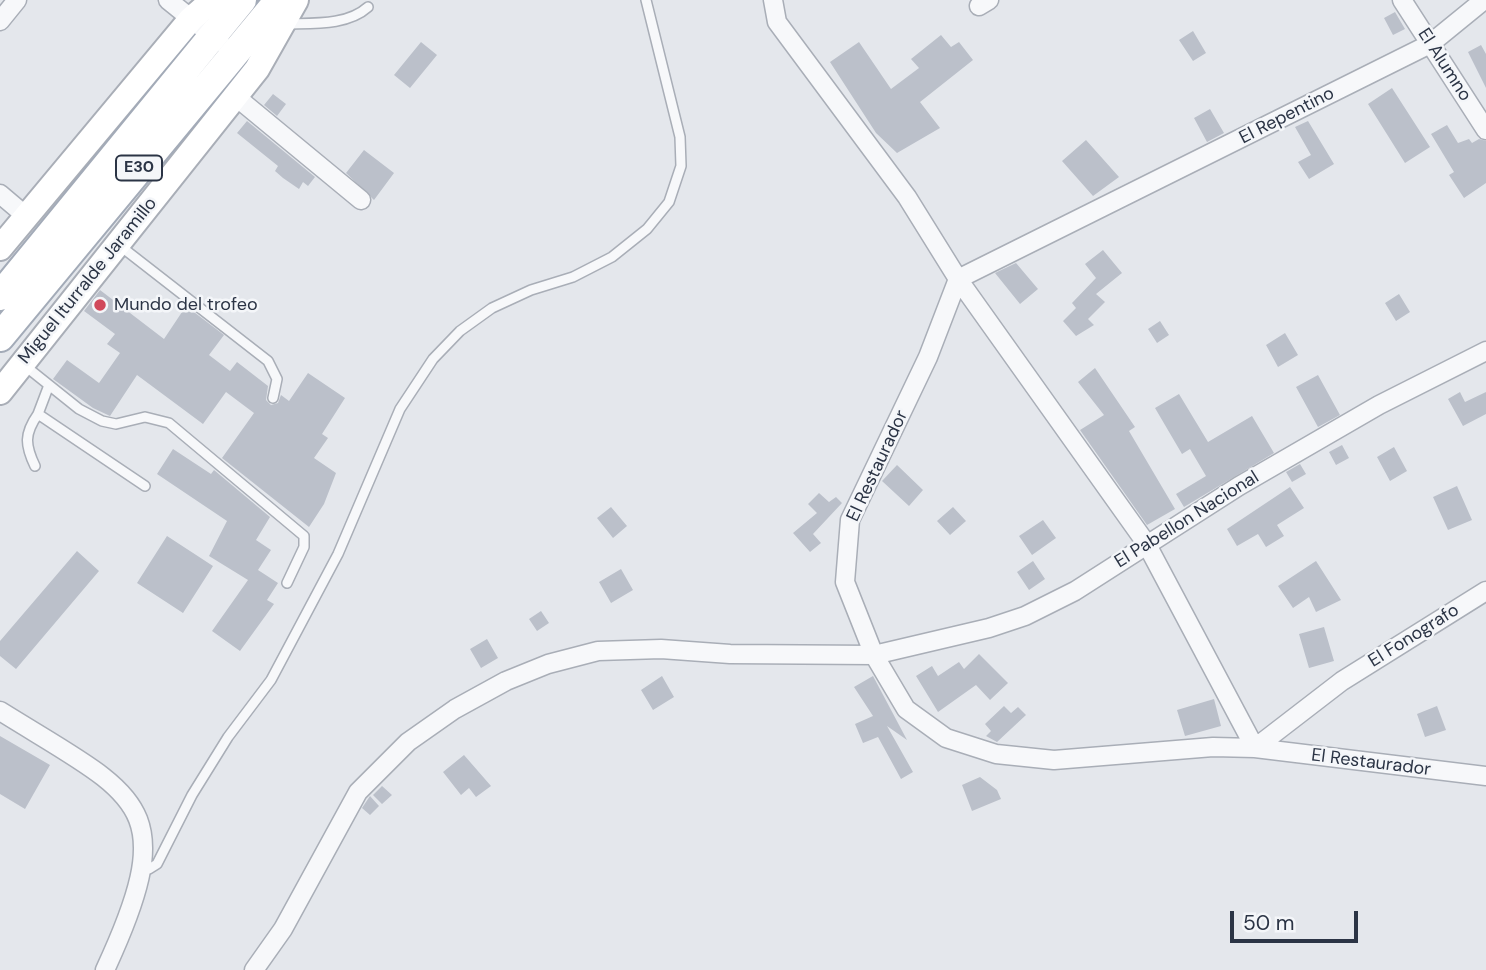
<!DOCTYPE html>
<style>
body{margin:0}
#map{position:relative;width:1486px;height:970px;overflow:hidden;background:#e4e7ec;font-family:"DM Sans",sans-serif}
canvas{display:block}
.scale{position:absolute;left:1230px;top:911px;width:128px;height:32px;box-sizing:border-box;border:4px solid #2b3445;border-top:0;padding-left:9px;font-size:21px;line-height:24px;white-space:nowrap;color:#2b3445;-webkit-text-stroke:5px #f4f6f9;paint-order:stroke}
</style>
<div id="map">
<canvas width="1486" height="970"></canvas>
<div class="scale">50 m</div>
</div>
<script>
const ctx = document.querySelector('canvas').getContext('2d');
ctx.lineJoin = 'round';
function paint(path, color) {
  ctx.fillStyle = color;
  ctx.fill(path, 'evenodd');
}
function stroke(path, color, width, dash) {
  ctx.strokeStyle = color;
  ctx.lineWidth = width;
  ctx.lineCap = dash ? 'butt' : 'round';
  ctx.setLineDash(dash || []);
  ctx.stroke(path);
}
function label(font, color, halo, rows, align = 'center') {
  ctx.font = font + ' "DM Sans",sans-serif';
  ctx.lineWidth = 5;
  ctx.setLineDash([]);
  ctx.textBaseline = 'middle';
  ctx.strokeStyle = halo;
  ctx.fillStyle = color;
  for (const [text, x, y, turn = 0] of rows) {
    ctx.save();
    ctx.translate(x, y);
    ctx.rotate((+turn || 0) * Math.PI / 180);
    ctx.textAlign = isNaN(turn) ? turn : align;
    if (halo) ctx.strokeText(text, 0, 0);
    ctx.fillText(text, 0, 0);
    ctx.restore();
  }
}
paint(new Path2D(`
 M 1395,12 L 1405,29 L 1393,35 L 1384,18 Z
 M 1193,31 L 1206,53 L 1193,61 L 1179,40 Z
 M 941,35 L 951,47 L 959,42 L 973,60 L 920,102 L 940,128 L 897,153 L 876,133 L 830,62 L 859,42 L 891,89 L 919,68 L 911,59 Z
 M 421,42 L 437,55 L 410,88 L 394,75 Z
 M 1481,45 L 1486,54 L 1486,88 L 1468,52 Z
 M 1392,88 L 1430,147 L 1405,163 L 1368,104 Z
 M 273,94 L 286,104 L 277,116 L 264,105 Z
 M 1210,109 L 1224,133 L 1207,142 L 1194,118 Z
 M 247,121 L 315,177 L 308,186 L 303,182 L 299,189 L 283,178 L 275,171 L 278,166 L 237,133 Z
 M 1308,121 L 1334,164 L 1309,179 L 1298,162 L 1311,155 L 1295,127 Z
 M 1447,125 L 1458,143 L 1469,139 L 1472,143 L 1479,139 L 1486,141 L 1486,183 L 1464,198 L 1449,175 L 1454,172 L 1431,134 Z
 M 1086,140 L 1119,177 L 1093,196 L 1062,161 Z
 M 364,150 L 394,173 L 374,200 L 346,173 Z
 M 1103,250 L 1122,273 L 1096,294 L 1105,302 L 1088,319 L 1094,325 L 1076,336 L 1063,321 L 1076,308 L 1072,303 L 1096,278 L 1085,264 Z
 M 1016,263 L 1038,289 L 1020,304 L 995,273 Z
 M 100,290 L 164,339 L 186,306 L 224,335 L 209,355 L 230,371 L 237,362 L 268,386 L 266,400 L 271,405 L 278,403 L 281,395 L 289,401 L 308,373 L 345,398 L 322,434 L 328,438 L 314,458 L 336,473 L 324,504 L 309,527 L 222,458 L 254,413 L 226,392 L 203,424 L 137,375 L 110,416 L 93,408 L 53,379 L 67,360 L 99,383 L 120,353 L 107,344 L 115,334 L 84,311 Z
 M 1399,294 L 1410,312 L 1396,321 L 1385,303 Z
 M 1160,321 L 1169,335 L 1157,343 L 1148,329 Z
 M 1285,333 L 1298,355 L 1278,367 L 1266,345 Z
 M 1095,368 L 1135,427 L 1129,431 L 1175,509 L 1147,525 L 1080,430 L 1104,415 L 1078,382 Z
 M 1318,375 L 1340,415 L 1318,427 L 1296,387 Z
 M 1460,392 L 1465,402 L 1486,392 L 1486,414 L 1463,426 L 1448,399 Z
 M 1179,394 L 1208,442 L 1252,416 L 1274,453 L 1184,507 L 1176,494 L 1206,476 L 1190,449 L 1182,454 L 1155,408 Z
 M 1342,445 L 1349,458 L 1336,465 L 1329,452 Z
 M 1394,447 L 1407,471 L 1390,481 L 1377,457 Z
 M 173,449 L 211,474 L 214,470 L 270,517 L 256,540 L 271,550 L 258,570 L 278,583 L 267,600 L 274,604 L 240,651 L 212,631 L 248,580 L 209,556 L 227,521 L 157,474 Z
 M 1300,464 L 1306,474 L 1292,482 L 1286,472 Z
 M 897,465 L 923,490 L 909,506 L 882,481 Z
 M 1457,486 L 1472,520 L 1448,530 L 1433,497 Z
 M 1290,487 L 1304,508 L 1277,525 L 1284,536 L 1266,547 L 1258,534 L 1237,546 L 1227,529 Z
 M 819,493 L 829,502 L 836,497 L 842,503 L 813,534 L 821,543 L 810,552 L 793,533 L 817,513 L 808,504 Z
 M 611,507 L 627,526 L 613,538 L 597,518 Z
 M 953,507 L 966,521 L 950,535 L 937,521 Z
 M 1043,520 L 1056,538 L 1032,555 L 1019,536 Z
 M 167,536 L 213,566 L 183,613 L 137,583 Z
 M 77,551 L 99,571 L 16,669 L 0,656 L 0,641 Z
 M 1033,561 L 1045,579 L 1029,590 L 1017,572 Z
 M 1316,561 L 1341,600 L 1316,612 L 1309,597 L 1293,608 L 1278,586 Z
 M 621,569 L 633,590 L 611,603 L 599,582 Z
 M 541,611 L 549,623 L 537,631 L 529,619 Z
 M 1324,627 L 1334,661 L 1309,668 L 1299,634 Z
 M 487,639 L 498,658 L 481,668 L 470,649 Z
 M 979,654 L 1008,683 L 990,700 L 976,685 L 938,712 L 916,676 L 932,666 L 938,676 L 959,662 L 964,669 Z
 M 662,676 L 674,697 L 653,710 L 641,690 Z
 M 873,676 L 907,740 L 887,726 L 913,772 L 901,779 L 878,737 L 863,743 L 855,724 L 873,716 L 854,687 Z
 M 1214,699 L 1221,726 L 1185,736 L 1177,710 Z
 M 1004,706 L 1011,713 L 1018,707 L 1026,715 L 997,742 L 986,736 L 991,731 L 985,724 Z
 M 1437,706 L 1446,730 L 1425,737 L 1417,714 Z
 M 0,736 L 50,765 L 25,809 L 0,794 Z
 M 464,755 L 491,786 L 476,797 L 469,788 L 461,795 L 443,772 Z
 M 980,777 L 997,790 L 1001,799 L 972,811 L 962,785 Z
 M 382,786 L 392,795 L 382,804 L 373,795 Z
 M 370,796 L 379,806 L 370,815 L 362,808 Z`), '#bbc0ca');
const service = new Path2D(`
 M 285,24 C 312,23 347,26 368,7
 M 119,245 L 268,361 L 277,379 L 273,398
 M 24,365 L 79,409 L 102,421 L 116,424 L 145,417 L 169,423 L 304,536 L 304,547 L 287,583
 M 49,385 L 38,414 L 145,486
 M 35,466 C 25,445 24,434 38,414
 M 141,869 L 149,869 L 157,864 L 192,795 L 228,737 L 271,680 L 338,554 L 400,409 L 433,359 L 460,331 L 492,308 L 531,290 L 573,277 L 612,257 L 647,229 L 669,202 L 681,166 L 680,137 L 646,0`);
const minor = new Path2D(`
 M 168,0 L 220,42
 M 773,0 L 777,22 L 907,197 L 958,279 L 1146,543 L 1255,748 L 1486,776
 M 1402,0 L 1486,130
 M 979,6 L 989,0
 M 0,21 L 17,0
 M 235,96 L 361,200
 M 0,194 L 26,216
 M 958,279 L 928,357 L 850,520 L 845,582 L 874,655 L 906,709 L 946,738 L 996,754 L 1054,760 L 1213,747 L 1255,748 L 1342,681 L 1486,591
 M 958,279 L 1430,44 L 1484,0
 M 0,711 C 138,797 183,802 105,970
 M 254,970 L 283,929 L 358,792 L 408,742 L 455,709 L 506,681 L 548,664 L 598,651 L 661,649 L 730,654 L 874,655 L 989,628 L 1025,616 L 1075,591 L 1239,486 L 1379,405 L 1486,351`);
const secondary = new Path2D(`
 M 0,248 L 191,19 L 213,0
 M 0,392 L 257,69 L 296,0`);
const primary = new Path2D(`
 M 0,296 L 242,0
 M 0,337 L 279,0`);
stroke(service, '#a9aeb7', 12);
stroke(minor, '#a9aeb7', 21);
stroke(secondary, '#a9aeb7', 28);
stroke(primary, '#a3abb8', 32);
stroke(service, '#f7f8fa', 9);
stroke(minor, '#f7f8fa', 18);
stroke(secondary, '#fff', 24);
stroke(primary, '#fff', 28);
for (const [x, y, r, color] of [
 [100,305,7,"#d1495b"]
]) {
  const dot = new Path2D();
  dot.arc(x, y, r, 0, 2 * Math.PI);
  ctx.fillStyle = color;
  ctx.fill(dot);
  stroke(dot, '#f4f6f9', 2.5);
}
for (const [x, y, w] of [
 [139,168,46]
]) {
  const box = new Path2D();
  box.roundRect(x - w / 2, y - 12.5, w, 25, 5);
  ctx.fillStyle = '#f4f6f9';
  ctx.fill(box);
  stroke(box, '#2b3445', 2);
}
label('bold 16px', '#2b3445', null, [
 ["E30",139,168]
]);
label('18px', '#2b3445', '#f4f6f9', [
 ["El Alumno",1444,65,57],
 ["El Repentino",1287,116,-27],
 ["Miguel Iturralde Jaramillo",88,281,-51],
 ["El Restaurador",878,466,-65],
 ["El Pabellon Nacional",1187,520,-32],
 ["El Fonografo",1414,636,-32],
 ["El Restaurador",1371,763,7]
]);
label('18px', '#2b3445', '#f4f6f9', [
 ["Mundo del trofeo",114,305]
], 'left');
</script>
